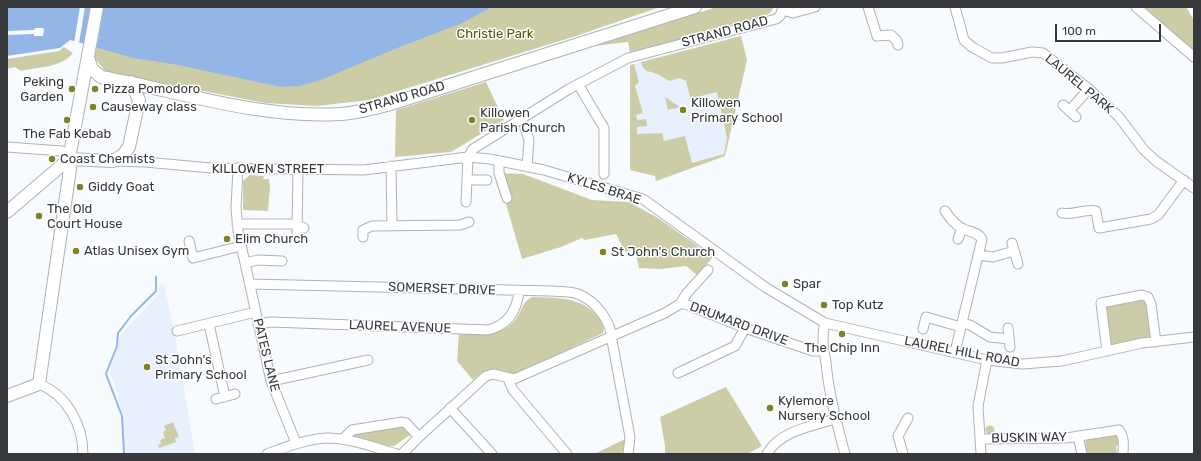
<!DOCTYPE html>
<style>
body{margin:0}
#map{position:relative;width:1201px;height:461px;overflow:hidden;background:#f8fbfe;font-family:Rubik,sans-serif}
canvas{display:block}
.frame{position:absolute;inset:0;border:8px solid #36383c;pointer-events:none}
.scale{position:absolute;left:1055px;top:24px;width:106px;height:18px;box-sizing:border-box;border:2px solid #36383c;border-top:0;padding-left:5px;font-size:12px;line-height:14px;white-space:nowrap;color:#36383c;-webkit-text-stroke:3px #fff;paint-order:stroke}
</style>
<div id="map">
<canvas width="1201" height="461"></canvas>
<div class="frame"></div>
<div class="scale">100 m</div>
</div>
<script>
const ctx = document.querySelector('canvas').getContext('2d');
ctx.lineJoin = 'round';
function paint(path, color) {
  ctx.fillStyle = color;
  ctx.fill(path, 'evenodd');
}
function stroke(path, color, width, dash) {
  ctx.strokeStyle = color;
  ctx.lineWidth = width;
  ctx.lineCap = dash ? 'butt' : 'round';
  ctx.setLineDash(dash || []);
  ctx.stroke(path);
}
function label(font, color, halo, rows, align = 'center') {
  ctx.font = font + ' Rubik,sans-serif';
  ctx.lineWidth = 3;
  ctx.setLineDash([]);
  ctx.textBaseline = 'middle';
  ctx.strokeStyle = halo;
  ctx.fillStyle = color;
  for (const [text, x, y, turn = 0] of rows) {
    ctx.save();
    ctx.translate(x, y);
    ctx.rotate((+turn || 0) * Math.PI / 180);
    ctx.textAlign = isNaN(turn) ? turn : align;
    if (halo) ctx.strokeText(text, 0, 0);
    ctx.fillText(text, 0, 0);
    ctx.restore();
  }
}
paint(new Path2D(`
 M 741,36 L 747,60 L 725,156 L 656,181 L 655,176 L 630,170 L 630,65 Z
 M 159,284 L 164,285 L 175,335 L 195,454 L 125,454 L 124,451 L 124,422 L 117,391 L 110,373 L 121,334 L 159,294 Z`), '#e7f0fc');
paint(new Path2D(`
 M 470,7 L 660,7 L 576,36 L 369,100 L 317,106 L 265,103 L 116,74 L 105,71 L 94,57 L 96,47 Z
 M 717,7 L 774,7 L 770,13 L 762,17 L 685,36 L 685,40 L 630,53 L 628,42 L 594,46 Z
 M 1141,7 L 1186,7 L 1194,20 L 1194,53 Z
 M 741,36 L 747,60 L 725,156 L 656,181 L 655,176 L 630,170 L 630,65 L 634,64 L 639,82 L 635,86 L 643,113 L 636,115 L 637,120 L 646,119 L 647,126 L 637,127 L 637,134 L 662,133 L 664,141 L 685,136 L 692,163 L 724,154 L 727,138 L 717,92 L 693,98 L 690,97 L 686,81 L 680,78 L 669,81 C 664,78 659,74 654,73 C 646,70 644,72 641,62 Z
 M 64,47 L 73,53 C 61,68 38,67 21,71 L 15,67 L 7,69 L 7,59 L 59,51 Z
 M 486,82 L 504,120 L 451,152 L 395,157 L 396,110 Z
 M 665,97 L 680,107 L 668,110 Z
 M 497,173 L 523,174 L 592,200 L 629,202 L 658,218 L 713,257 L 697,275 L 686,266 L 661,269 L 639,268 L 635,249 L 625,252 L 616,234 L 585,240 L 582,238 L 561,247 L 522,259 Z
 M 250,175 L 264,176 L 263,179 L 269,179 L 270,186 L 268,211 L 243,210 L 243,181 Z
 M 532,297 C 557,298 582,296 599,318 C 602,323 605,327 603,333 L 520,372 C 501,379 496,357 473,380 L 457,361 L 459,332 C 482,332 506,338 519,314 C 523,306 524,301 532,297 Z
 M 1142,299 L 1146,301 L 1151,337 L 1113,345 L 1110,343 L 1105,305 Z
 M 726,387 L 762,446 L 747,454 L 665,454 L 665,446 L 660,417 Z
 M 173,422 L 179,437 L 175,438 L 176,442 L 159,448 L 158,445 L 161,444 L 160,440 L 165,438 L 163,432 L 166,430 L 164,426 Z
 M985.5 430a4.5 4.5 0 1 1 9 0a4.5 4.5 0 1 1-9 0Z
 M 405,426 L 410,435 L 394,446 L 387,446 L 352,435 L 354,433 Z
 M 1111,433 L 1119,435 L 1122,443 L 1116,446 L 1117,454 L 1086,454 L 1085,447 L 1086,440 Z
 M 623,440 L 625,440 L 622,454 L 594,454 Z`), '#cccda7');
paint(new Path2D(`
 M 7,7 L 492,7 L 460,24 L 392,50 L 321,80 L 299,86 L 281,87 L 178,65 L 133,58 L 70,40 L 60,48 L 7,56 Z`), '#93b6e7');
paint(new Path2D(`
 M 80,7 L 85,7 L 79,43 L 84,44 L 88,21 L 101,23 L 96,51 L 74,43 Z
 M 35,28 L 43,28 L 44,30 L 43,36 L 34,36 L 34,34 L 7,35 L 7,31 L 34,30 Z`), '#f8fbfe');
stroke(new Path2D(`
 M 124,454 L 122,416 L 106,374 L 117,346 L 118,333 L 131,316 L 156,291 L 156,277`), '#93b6e7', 2);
const minor = new Path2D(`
 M 868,7 L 877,36 L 891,35 L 897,41 L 898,45
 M 955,7 L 964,40 L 972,47 L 992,58 L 1002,58 L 1032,52 L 1043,53 L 1089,89 L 1119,117 L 1144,150 L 1156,161 L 1194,188
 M 1136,7 L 1194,57
 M 783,10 L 793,13 L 815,7
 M 578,84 L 604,128 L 604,174
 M 1063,105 L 1076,117
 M 1069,111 L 1089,89
 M 525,128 L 529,140 L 527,167
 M 7,147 L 62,151 L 69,159
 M 113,161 L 145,162 L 211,168 L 364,170 L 468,157 L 490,159 L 544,170 L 643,199 L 765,287 L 825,323 L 987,360 L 1022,364 L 1062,361 L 1142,343 L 1194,337
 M 499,161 L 499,173 L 507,198
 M 391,166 L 392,226
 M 238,168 L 236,208 L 238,231 L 271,381 L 296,443
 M 467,180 L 487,180
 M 466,202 L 468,157 L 473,149 L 569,89 L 628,58 L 776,19 L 780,16 L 783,7
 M 945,211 C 950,218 955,225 963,229 C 970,232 978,232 982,239 L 955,352
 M 1062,213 C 1074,216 1085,208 1096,211 L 1099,228 L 1151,219 L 1158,215 L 1184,180
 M 237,224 L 294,224 L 304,228
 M 297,235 L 298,169
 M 363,237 L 363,230 L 372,226 L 460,225 L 469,222
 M 958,239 L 962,228
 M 189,241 L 193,258 L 241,246
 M 1012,243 L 1018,264
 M 979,255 L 993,257 L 1014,251
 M 245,263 L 258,260 L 282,261
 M 250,284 L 550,291 C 559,292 570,291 578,294 C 596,301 612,322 612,341 L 630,437 L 628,454
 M 680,304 L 687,293 L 708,270
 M 825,323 C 821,337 824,350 826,363 C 829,395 837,424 845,454
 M 962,323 L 970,325 L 990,337 L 1009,339
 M 209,324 L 225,397
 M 258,324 L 271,322 L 488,330 C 508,325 517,311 519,291
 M 1008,328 L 1010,347
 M 923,329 L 926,317 L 961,327
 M 177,331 L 256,312
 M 1107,351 L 1101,303 L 1142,295 L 1148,297 L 1151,304 L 1156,342
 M 678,373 L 735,346 L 745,328
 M 508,379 L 513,390 L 567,454
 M 271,381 L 368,360
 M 39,384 C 67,395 83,425 83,454
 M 216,399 L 235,394
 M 450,408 L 492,454
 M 1078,436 L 1082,454
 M 343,439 L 352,430 L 402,422 L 406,423 L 419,437
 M 980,439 L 1066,438 L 1119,430 C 1125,438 1123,445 1123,454
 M 267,454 C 286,447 306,439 327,438 C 351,438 375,448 397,454
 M 402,454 L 419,437 L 486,376 L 493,374 L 514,379 L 665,313 L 680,304 L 685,304 L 745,328 L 813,351 L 824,351
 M 767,454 C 779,431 813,426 835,419
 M 903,454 L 898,436 L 908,418
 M 981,454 L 978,406 L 987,360`);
const major = new Path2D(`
 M 88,58 L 92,69 L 101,77 C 179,91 259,119 340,114 C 356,113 371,109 387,105 L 695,7
 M 69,159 L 113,161 L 123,155 L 129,147 L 139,100 L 131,82
 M 7,212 L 69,159
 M 7,396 L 39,384 L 70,169 L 69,159 L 97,7`);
stroke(minor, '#acb2bb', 11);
stroke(major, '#acb2bb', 14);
stroke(minor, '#fff', 9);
stroke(major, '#fff', 12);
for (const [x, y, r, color] of [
 [72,89,4,"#818129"],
 [95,89,4,"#818129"],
 [93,107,4,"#818129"],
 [683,110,4,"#818129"],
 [67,120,4,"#818129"],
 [472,120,4,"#818129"],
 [52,159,4,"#818129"],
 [80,187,4,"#818129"],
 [39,216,4,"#818129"],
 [227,239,4,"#818129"],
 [76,251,4,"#818129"],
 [603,252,4,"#818129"],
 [785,284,4,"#818129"],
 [824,305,4,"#818129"],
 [842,334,4,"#818129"],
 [147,367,4,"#818129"],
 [770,408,4,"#818129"]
]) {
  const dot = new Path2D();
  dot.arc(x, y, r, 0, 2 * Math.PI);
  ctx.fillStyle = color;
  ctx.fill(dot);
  stroke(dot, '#fff', 1.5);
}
label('13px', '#36383c', '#fff', [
 ["STRAND ROAD",725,32,-15],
 ["LAUREL PARK",1079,84,40],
 ["STRAND ROAD",402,98,-16],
 ["KILLOWEN STREET",268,169],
 ["KYLES BRAE",604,189,18],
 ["SOMERSET DRIVE",442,289,2],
 ["DRUMARD DRIVE",739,324,20],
 ["LAUREL AVENUE",400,327,2],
 ["LAUREL HILL ROAD",962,352,11],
 ["PATES LANE",266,355,76],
 ["BUSKIN WAY",1029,438,-1]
]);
label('13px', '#54530b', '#fff', [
 ["Christie Park",495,34]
]);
label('13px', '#36383c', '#fff', [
 ["Peking",64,82,"right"],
 ["Garden",64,97,"right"],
 ["Pizza Pomodoro",103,89],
 ["Killowen",691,103],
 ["Primary School",691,118],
 ["Causeway class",101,107],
 ["Killowen",480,113],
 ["Parish Church",480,128],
 ["The Fab Kebab",67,134,"center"],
 ["Coast Chemists",60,159],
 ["Giddy Goat",88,187],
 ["The Old",47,209],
 ["Court House",47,224],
 ["Elim Church",235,239],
 ["Atlas Unisex Gym",84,251],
 ["St John's Church",611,252],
 ["Spar",793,284],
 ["Top Kutz",832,305],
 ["The Chip Inn",842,348,"center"],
 ["St John's",155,360],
 ["Primary School",155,375],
 ["Kylemore",778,401],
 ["Nursery School",778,416]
], 'left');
</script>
